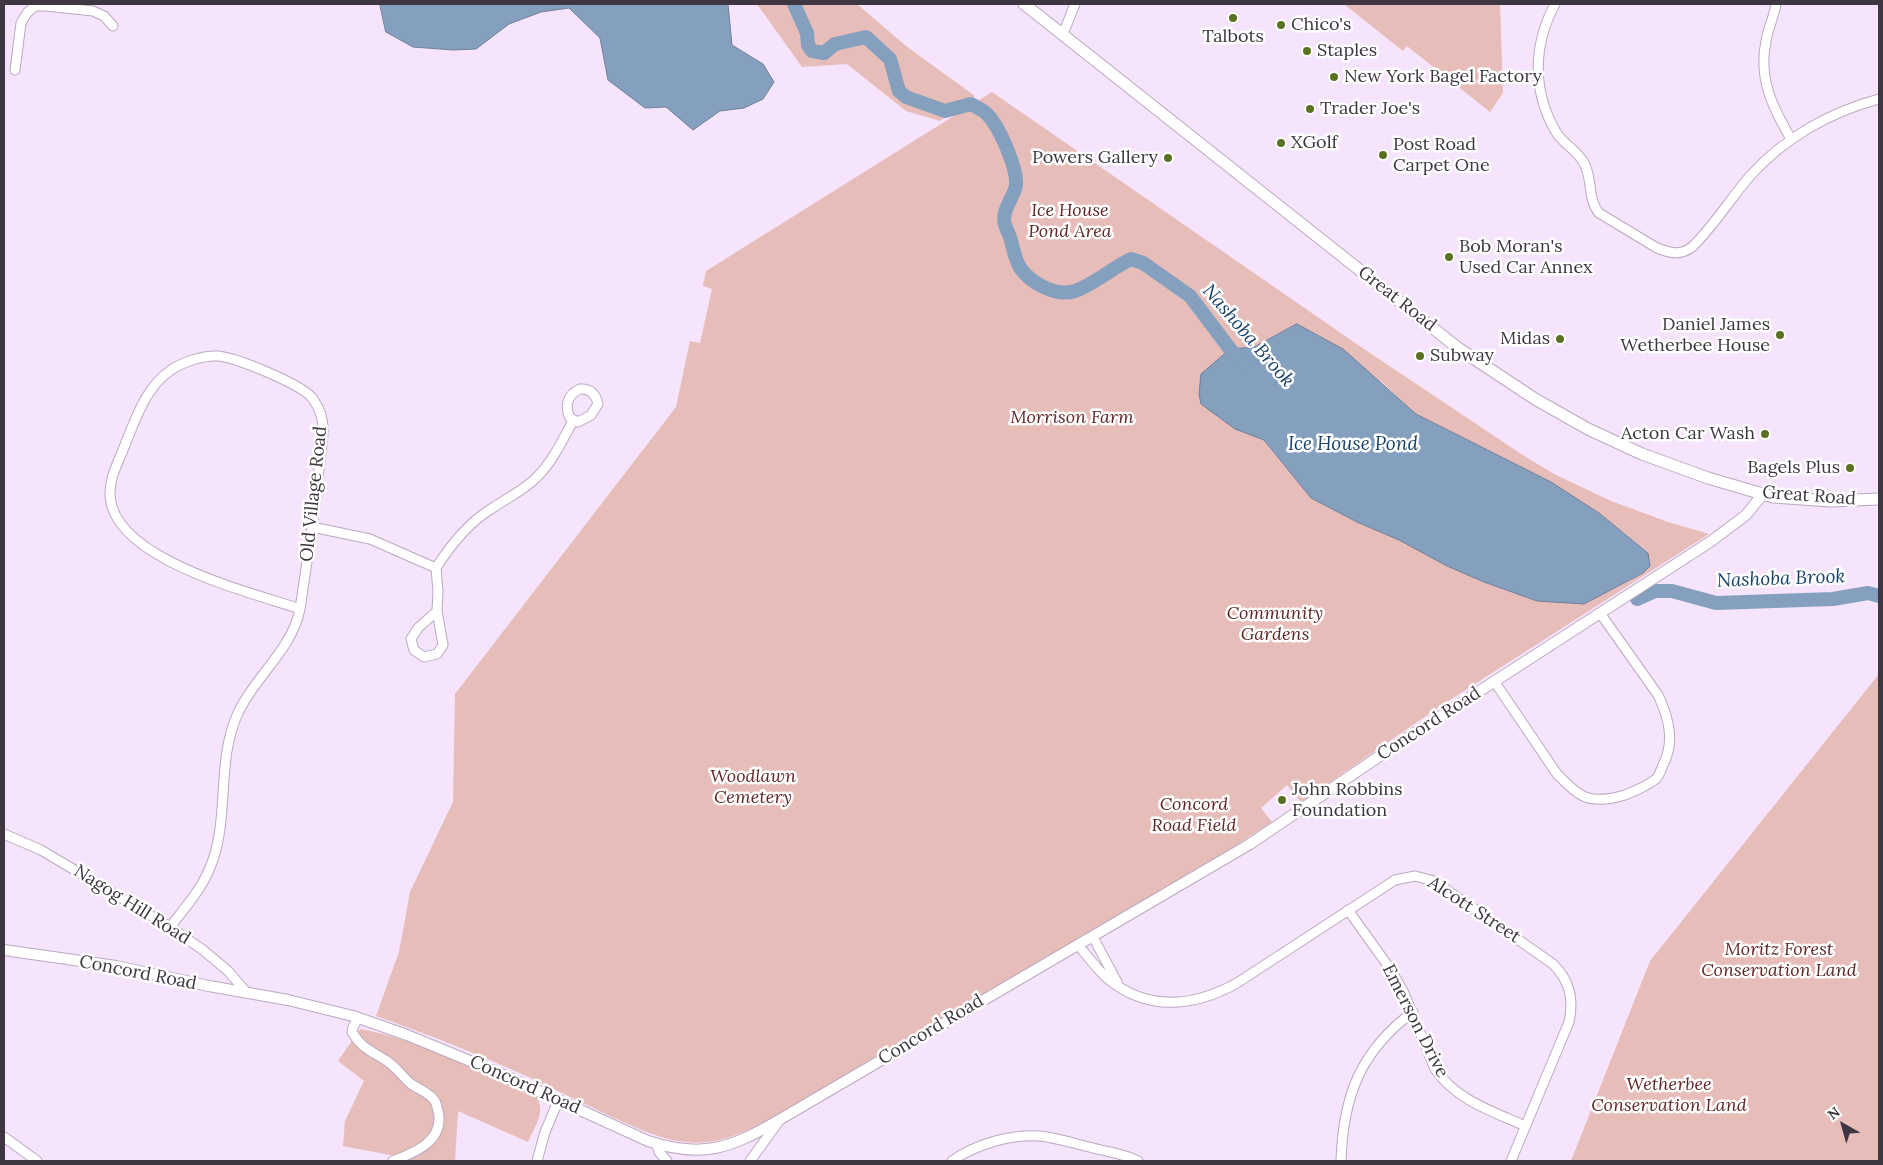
<!DOCTYPE html>
<style>
body{margin:0}
#map{position:relative;width:1883px;height:1165px;overflow:hidden;background:#f6e3fc;font-family:Lora,serif}
canvas{display:block}
.frame{position:absolute;inset:0;border:5px solid #3e3640;pointer-events:none}
.north{position:absolute;left:1818px;top:1100px;width:50px;height:50px;-webkit-text-stroke:4px #fff;paint-order:stroke;rotate:322deg;font-size:14px;font-weight:700;line-height:20px;text-align:center;color:#3e3640}
.north::after{content:'';display:block;margin:auto;width:18px;height:22px;background:#3e3640;clip-path:polygon(50% 0,100% 100%,50% 72%,0 100%)}
</style>
<div id="map">
<canvas width="1883" height="1165"></canvas>
<div class="frame"></div>
<div class="north">N</div>
</div>
<script>
const ctx = document.querySelector('canvas').getContext('2d');
ctx.lineJoin = 'round';
function paint(path, color) {
  ctx.fillStyle = color;
  ctx.fill(path, 'evenodd');
}
function stroke(path, color, width, dash) {
  ctx.strokeStyle = color;
  ctx.lineWidth = width;
  ctx.lineCap = dash ? 'butt' : 'round';
  ctx.setLineDash(dash || []);
  ctx.stroke(path);
}
function label(font, color, halo, rows, align = 'center') {
  ctx.font = font + ' Lora,serif';
  ctx.lineWidth = 5;
  ctx.setLineDash([]);
  ctx.textBaseline = 'middle';
  ctx.strokeStyle = halo;
  ctx.fillStyle = color;
  for (const [text, x, y, turn = 0] of rows) {
    ctx.save();
    ctx.translate(x, y);
    ctx.rotate((+turn || 0) * Math.PI / 180);
    ctx.textAlign = isNaN(turn) ? turn : align;
    if (halo) ctx.strokeText(text, 0, 0);
    ctx.fillText(text, 0, 0);
    ctx.restore();
  }
}
paint(new Path2D(`
 M 757,4 L 857,4 L 906,46 L 975,96 L 940,121 L 906,111 L 847,64 L 802,67 Z
 M 1344,4 L 1500,4 L 1503,93 L 1490,112 L 1407,46 L 1403,51 Z
 M 992,92 L 1361,347 L 1521,454 L 1554,474 L 1611,501 L 1668,522 L 1709,534 L 1439,707 L 1301,802 L 1287,785 L 1261,808 L 1272,822 L 1227,851 L 768,1120 C 741,1134 715,1146 685,1142 C 658,1139 635,1127 610,1116 C 585,1104 560,1092 535,1080 C 483,1056 430,1035 376,1016 L 399,952 L 410,892 L 453,802 L 455,694 L 676,407 L 690,341 L 700,343 L 712,289 L 703,286 L 706,271 ZM 1297,324 L 1383,383 L 1416,414 L 1551,482 L 1599,513 L 1648,552 L 1643,573 L 1617,587 L 1537,601 L 1484,582 L 1399,540 L 1357,522 L 1311,498 L 1264,440 L 1235,429 L 1230,349 L 1254,347 Z
 M 1879,674 L 1879,1161 L 1571,1161 L 1650,961 Z
 M 360,1029 C 420,1040 476,1069 533,1092 C 548,1110 536,1124 528,1142 L 458,1111 L 455,1161 L 403,1161 L 390,1155 L 343,1146 L 345,1121 L 364,1081 L 338,1061 Z`), '#e6bdb9');
const water = new Path2D(`
 M 380,4 L 728,4 L 732,45 L 763,64 L 774,82 L 763,99 L 744,108 L 720,111 L 693,130 L 666,107 L 645,108 L 608,80 L 600,38 L 569,8 L 541,12 L 509,24 L 476,49 L 453,50 L 413,47 L 386,32 Z
 M 1297,324 L 1343,349 L 1416,414 L 1551,482 L 1599,513 L 1648,553 L 1650,566 L 1643,573 L 1584,604 L 1537,601 L 1484,582 L 1447,566 L 1399,540 L 1357,522 L 1311,498 L 1264,440 L 1235,429 L 1201,404 L 1199,394 L 1201,374 L 1230,349 L 1254,347 Z`);
paint(water, '#85a0be');
stroke(water, '#708098', 1);
stroke(new Path2D(`
 M 794,4 L 807,33 L 808,45 L 812,51 L 824,53 L 835,44 L 866,37 L 890,59 L 899,91 L 906,97 L 945,111 L 971,104 C 976,107 983,110 987,114 C 999,126 1017,167 1016,184 C 1016,194 1004,206 1004,219 C 1004,225 1008,232 1010,237 C 1013,247 1015,261 1021,269 C 1032,284 1057,297 1075,291 C 1095,284 1112,268 1131,259 L 1143,263 L 1190,296 L 1230,349 L 1242,362
 M 1637,599 L 1655,591 L 1672,591 L 1716,603 L 1833,599 L 1868,593 L 1879,596`), '#85a0be', 14);
const minor = new Path2D(`
 M 1555,4 C 1533,45 1532,91 1556,132 C 1563,144 1577,150 1584,163 C 1593,179 1587,198 1599,213 L 1657,248 C 1670,253 1680,256 1692,247 C 1714,226 1730,199 1750,176 C 1784,138 1830,112 1879,99
 M 1776,4 C 1774,17 1768,28 1766,41 C 1758,79 1773,108 1791,139
 M 1063,34 L 1075,4
 M 15,70 L 21,23 L 27,13 L 35,6 L 46,6 L 93,11 L 104,16 L 113,26
 M 580,389 C 590,388 596,394 598,404 L 591,415 L 578,422 L 570,418 C 564,406 568,394 580,389 Z
 M 312,527 L 370,539 L 436,568
 M 437,611 L 418,628 L 411,639 L 414,650 L 424,657 L 437,654 L 443,645 L 437,611 L 438,591 L 436,568 C 450,546 468,523 491,509 C 507,498 525,490 538,476 C 553,461 563,439 573,421
 M 1494,681 L 1557,774 C 1565,782 1573,791 1583,796 C 1596,802 1612,799 1625,795 C 1635,791 1647,786 1656,779 C 1659,776 1661,770 1663,765 C 1675,742 1669,718 1658,695 L 1600,613
 M 4,834 L 41,850 L 170,927 L 203,950 L 228,971 L 247,993
 M 1348,910 L 1391,970 L 1404,993 L 1435,1069 C 1456,1100 1492,1111 1525,1126
 M 170,927 C 184,909 200,891 209,870 C 231,821 215,763 238,713 C 255,676 292,650 300,609 C 251,592 114,560 110,496 C 109,476 120,460 126,442 C 137,416 146,387 171,370 C 183,362 203,355 218,356 C 237,358 302,384 313,399 C 321,410 324,422 323,435 L 313,521 L 300,609
 M 1093,937 L 1117,982
 M 1079,946 C 1088,957 1096,968 1107,978 C 1147,1012 1194,1007 1237,983 L 1395,880 L 1415,876 L 1434,881 L 1553,964 C 1570,981 1574,999 1569,1022 L 1511,1161
 M 358,1018 L 353,1027 L 352,1032 C 362,1049 372,1051 387,1061 C 396,1067 402,1076 410,1083 C 417,1089 429,1092 435,1101 C 437,1105 438,1111 439,1116 C 441,1143 413,1153 393,1161
 M 4,1137 L 37,1161
 M 657,1144 L 659,1152 L 667,1161
 M 537,1161 L 545,1132 L 559,1099
 M 750,1161 L 779,1121
 M 952,1161 C 976,1144 1011,1134 1040,1136 C 1058,1138 1076,1144 1093,1148 C 1108,1152 1125,1154 1138,1161
 M 1341,1161 C 1343,1097 1360,1051 1413,1012`);
const tertiary = new Path2D(`
 M 4,950 L 116,966 L 209,986 L 288,1000 L 353,1016 L 407,1035 L 497,1072 L 648,1141 C 703,1159 731,1148 779,1120 L 1250,844 L 1390,749 L 1710,542 L 1746,515 L 1763,494`);
const secondary = new Path2D(`
 M 1024,4 L 1458,348 L 1535,399 L 1588,429 L 1642,454 L 1708,478 L 1773,497 L 1831,501 L 1879,499`);
stroke(minor, '#bba9c0', 11);
stroke(tertiary, '#bba9c0', 12);
stroke(secondary, '#bba9c0', 13);
stroke(minor, '#fff', 9);
stroke(tertiary, '#fff', 10);
stroke(secondary, '#fff', 11);
for (const [x, y, r, color] of [
 [1233,18,5,"#5a7122"],
 [1281,25,5,"#5a7122"],
 [1307,51,5,"#5a7122"],
 [1334,77,5,"#5a7122"],
 [1310,109,5,"#5a7122"],
 [1281,143,5,"#5a7122"],
 [1383,155,5,"#5a7122"],
 [1168,158,5,"#5a7122"],
 [1449,257,5,"#5a7122"],
 [1780,335,5,"#5a7122"],
 [1560,339,5,"#5a7122"],
 [1420,356,5,"#5a7122"],
 [1765,434,5,"#5a7122"],
 [1850,468,5,"#5a7122"],
 [1282,800,5,"#5a7122"]
]) {
  const dot = new Path2D();
  dot.arc(x, y, r, 0, 2 * Math.PI);
  ctx.fillStyle = color;
  ctx.fill(dot);
  stroke(dot, '#fff', 2);
}
label('18px', '#3e3640', '#fff', [
 ["Chico's",1291,25],
 ["Talbots",1233,37,"center"],
 ["Staples",1317,51],
 ["New York Bagel Factory",1344,77],
 ["Trader Joe's",1320,109],
 ["XGolf",1291,143],
 ["Post Road",1393,145],
 ["Carpet One",1393,166],
 ["Powers Gallery",1158,158,"right"],
 ["Bob Moran's",1459,247],
 ["Used Car Annex",1459,268],
 ["Daniel James",1770,325,"right"],
 ["Wetherbee House",1770,346,"right"],
 ["Midas",1550,339,"right"],
 ["Subway",1430,356],
 ["Acton Car Wash",1755,434,"right"],
 ["Bagels Plus",1840,468,"right"],
 ["John Robbins",1292,790],
 ["Foundation",1292,811]
], 'left');
label('italic 18px', '#5f2725', '#fff', [
 ["Ice House",1070,211],
 ["Pond Area",1070,232],
 ["Morrison Farm",1072,418],
 ["Community",1275,614],
 ["Gardens",1275,635],
 ["Woodlawn",753,777],
 ["Cemetery",753,798],
 ["Concord",1194,805],
 ["Road Field",1194,826],
 ["Moritz Forest",1779,950],
 ["Conservation Land",1779,971],
 ["Wetherbee",1669,1085],
 ["Conservation Land",1669,1106]
]);
label('18px', '#3e3640', '#fff', [
 ["Great Road",1397,299,38],
 ["Old Village Road",314,494,-84],
 ["Great Road",1809,496,4],
 ["Concord Road",1429,724,-33],
 ["Nagog Hill Road",132,905,32],
 ["Alcott Street",1474,910,33],
 ["Concord Road",138,973,11],
 ["Emerson Drive",1415,1021,63],
 ["Concord Road",931,1030,-31],
 ["Concord Road",525,1085,24]
]);
label('italic 19px', '#19426b', '#fff', [
 ["Nashoba Brook",1248,336,49],
 ["Ice House Pond",1353,445],
 ["Nashoba Brook",1781,579,-2]
]);
</script>
